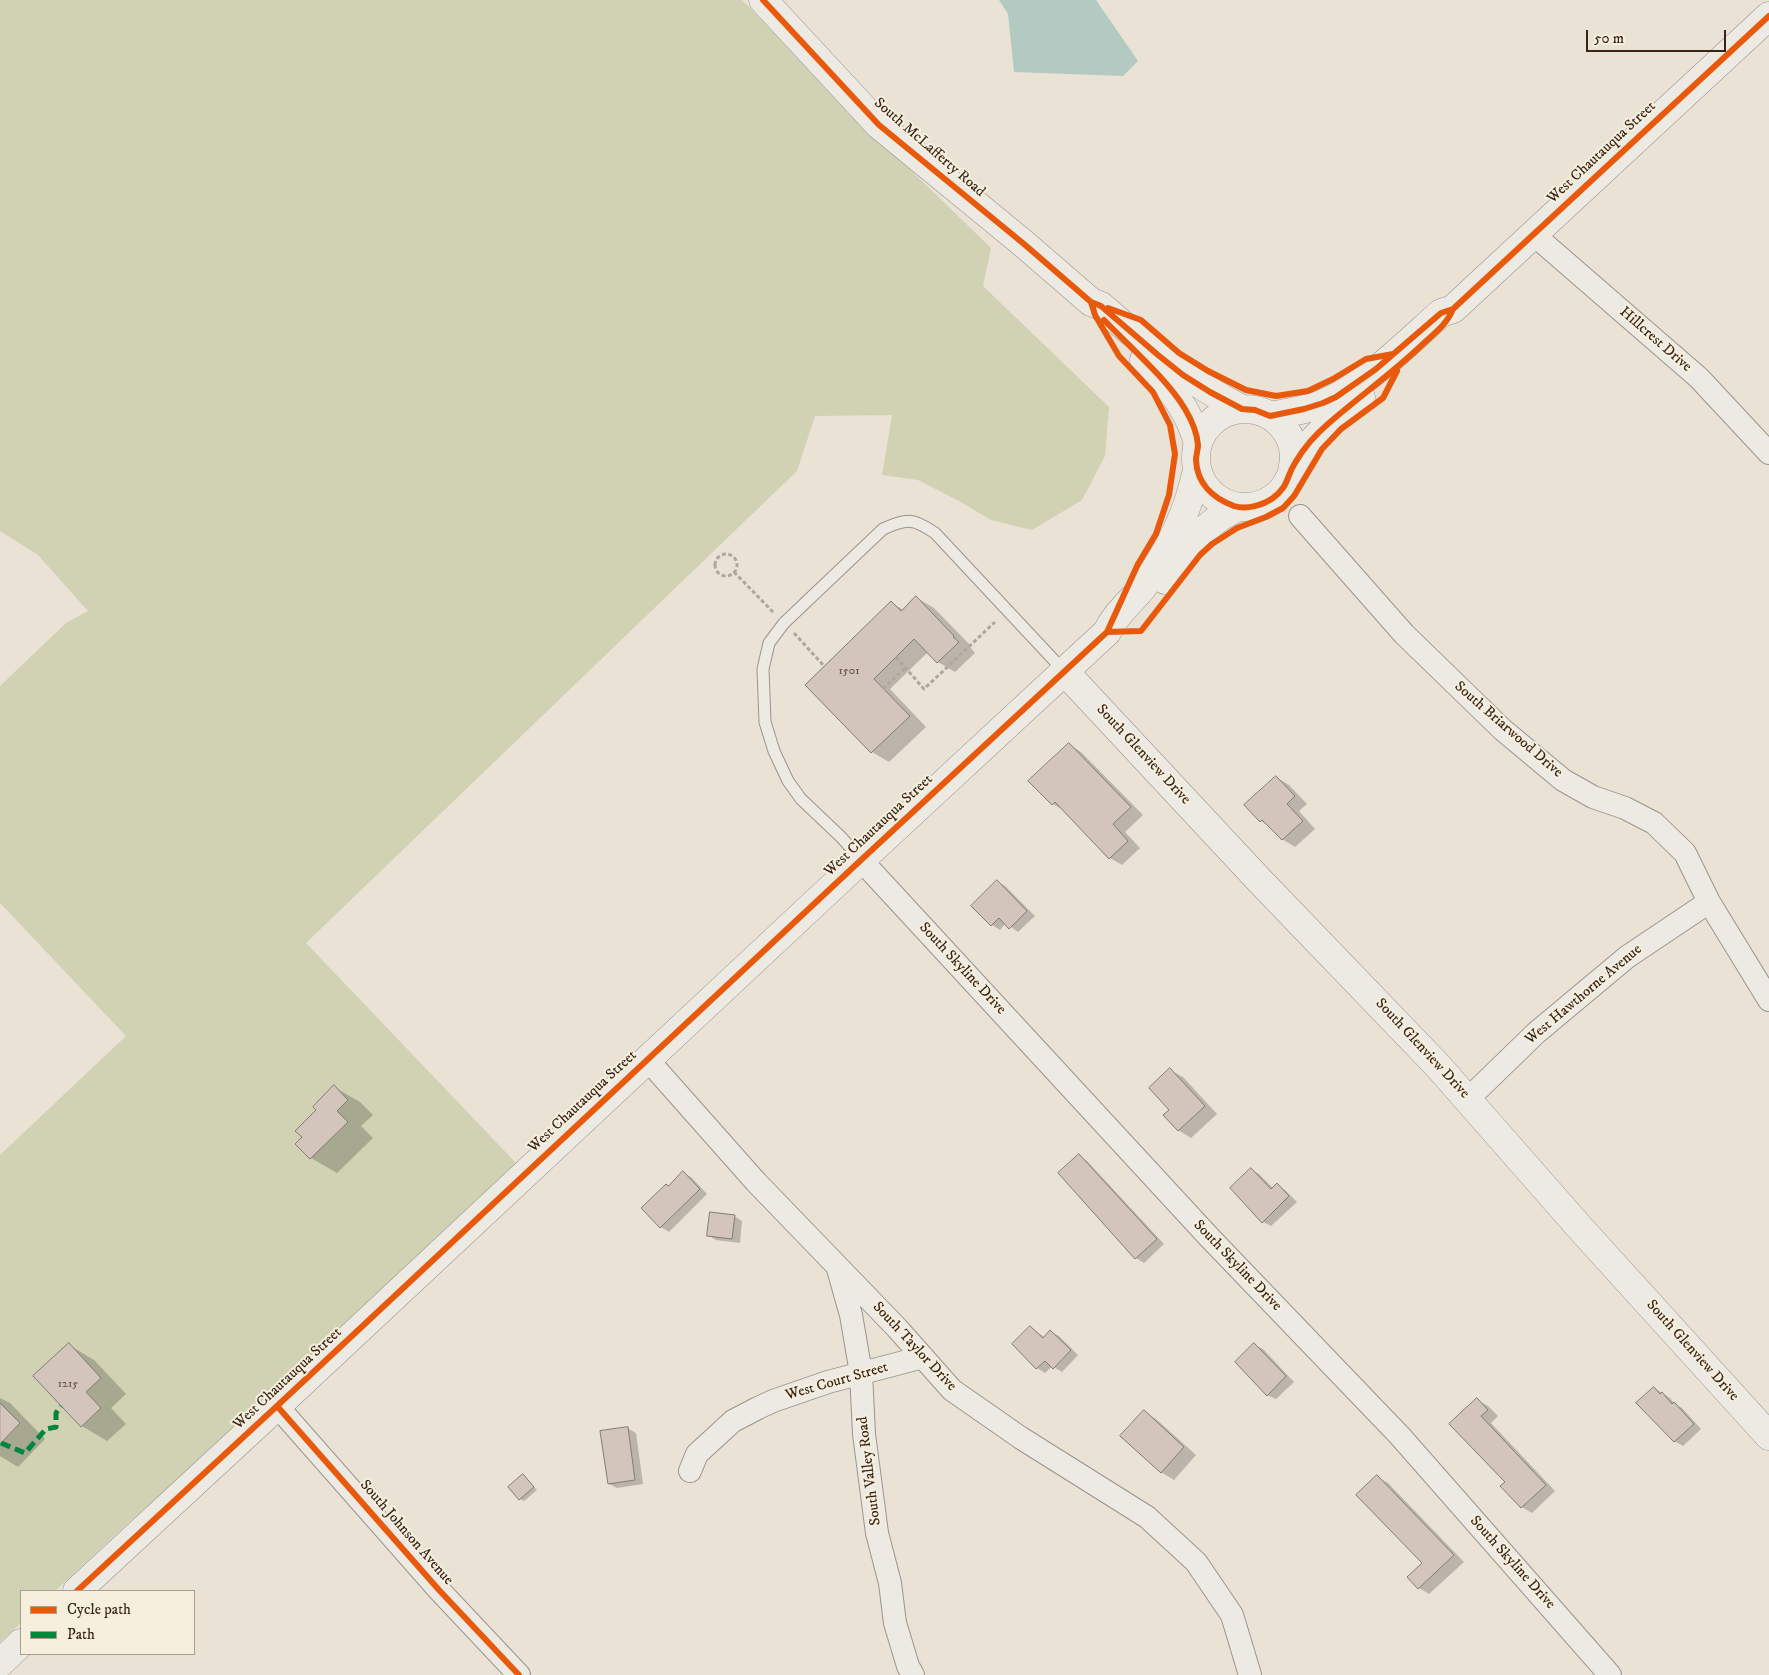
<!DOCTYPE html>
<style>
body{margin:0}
#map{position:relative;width:1769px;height:1675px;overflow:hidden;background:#e9e2d5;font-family:"IM FELL DW Pica",serif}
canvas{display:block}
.legend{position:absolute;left:20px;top:1590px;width:175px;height:65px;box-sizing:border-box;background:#f6efde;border:1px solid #ab9e8e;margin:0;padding:6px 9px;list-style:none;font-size:15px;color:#3b2417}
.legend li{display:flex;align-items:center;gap:10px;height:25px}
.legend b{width:25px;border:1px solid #ab9e8e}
.scale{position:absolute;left:1586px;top:30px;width:140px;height:22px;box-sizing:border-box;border:2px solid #3b2417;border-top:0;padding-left:6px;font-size:15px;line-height:18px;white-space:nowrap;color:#3b2417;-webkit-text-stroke:4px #f6efde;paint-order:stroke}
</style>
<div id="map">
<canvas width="1769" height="1675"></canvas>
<ul class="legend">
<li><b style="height:6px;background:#e8590c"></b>Cycle path</li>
<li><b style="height:6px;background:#00873e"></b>Path</li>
</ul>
<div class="scale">50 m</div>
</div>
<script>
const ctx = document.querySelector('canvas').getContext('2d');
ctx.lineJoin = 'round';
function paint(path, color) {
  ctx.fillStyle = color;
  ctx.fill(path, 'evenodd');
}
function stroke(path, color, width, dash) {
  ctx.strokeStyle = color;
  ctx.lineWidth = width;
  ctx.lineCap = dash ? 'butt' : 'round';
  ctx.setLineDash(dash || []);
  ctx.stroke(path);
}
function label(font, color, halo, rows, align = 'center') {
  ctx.font = font + ' "IM FELL DW Pica",serif';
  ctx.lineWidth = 4;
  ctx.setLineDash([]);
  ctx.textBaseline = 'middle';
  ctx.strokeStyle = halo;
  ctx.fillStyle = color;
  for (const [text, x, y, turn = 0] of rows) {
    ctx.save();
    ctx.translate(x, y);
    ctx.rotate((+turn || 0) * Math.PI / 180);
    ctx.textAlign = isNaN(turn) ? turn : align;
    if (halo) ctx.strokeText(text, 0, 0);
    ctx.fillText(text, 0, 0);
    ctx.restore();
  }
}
paint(new Path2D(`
 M 0,0 L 742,0 L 857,118 L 991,248 L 983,286 L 1109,407 L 1105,456 L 1082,500 L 1032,530 L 991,520 L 959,501 L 918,480 L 882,475 L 892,415 L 815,416 L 797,471 L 306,943 L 517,1164 L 200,1460 L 129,1522 L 55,1591 L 21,1591 L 21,1623 L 0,1642 L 0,1155 L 126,1036 L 0,903 L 0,686 L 66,623 L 88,611 L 38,555 L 0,531 Z`), '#d0d2b3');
paint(new Path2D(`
 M 999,0 L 1096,0 L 1138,61 L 1123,76 L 1014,72 L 1008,14 Z`), '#b2cac1');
paint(new Path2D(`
 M 917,598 L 934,608 L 971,646 L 970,647 L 975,653 L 955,672 L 938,662 L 928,652 L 890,689 L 926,727 L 889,762 L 872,752 L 806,685 L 891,603 L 904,610 Z
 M 1069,744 L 1081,752 L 1143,815 L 1125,832 L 1140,848 L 1122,865 L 1110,858 L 1065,811 L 1053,804 Z
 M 1276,777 L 1289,785 L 1307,804 L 1299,811 L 1315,829 L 1295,847 L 1282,839 L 1272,828 L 1261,821 Z
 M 997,881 L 1005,886 L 1035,916 L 1018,932 L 1006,923 L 1000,930 L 992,925 Z
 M 1170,1070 L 1183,1077 L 1217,1114 L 1191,1138 L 1178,1130 L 1170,1110 Z
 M 334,1087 L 360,1102 L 373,1115 L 361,1126 L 373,1138 L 337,1173 L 311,1158 L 297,1144 L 303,1137 L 318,1110 Z
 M 1079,1156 L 1087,1161 L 1164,1244 L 1144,1263 L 1136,1258 Z
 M 1251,1169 L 1259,1174 L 1273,1188 L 1277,1185 L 1285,1190 L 1297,1202 L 1271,1226 L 1263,1222 Z
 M 683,1173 L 691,1177 L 707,1194 L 669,1232 L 661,1227 L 668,1187 Z
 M 734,1216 L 742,1221 L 740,1243 L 716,1240 L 708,1235 Z
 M 1031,1327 L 1045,1338 L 1051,1332 L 1059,1336 L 1078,1355 L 1062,1372 L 1052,1366 L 1045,1373 L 1037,1368 L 1013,1344 Z
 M 69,1345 L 94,1360 L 126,1394 L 111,1408 L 126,1424 L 107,1441 L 82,1426 Z
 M 1255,1345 L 1263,1349 L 1294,1382 L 1276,1399 L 1267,1395 Z
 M 1654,1388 L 1670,1398 L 1675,1404 L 1682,1408 L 1701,1429 L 1683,1446 L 1674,1441 Z
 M 0,1398 L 10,1403 L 45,1439 L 18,1467 L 0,1456 Z
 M 1477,1400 L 1488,1406 L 1498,1416 L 1491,1423 L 1555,1491 L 1532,1513 L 1522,1507 L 1506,1482 L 1451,1424 Z
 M 1144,1412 L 1156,1419 L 1196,1455 L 1174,1480 L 1161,1472 Z
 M 627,1428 L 636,1433 L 643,1484 L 617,1488 L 609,1484 Z
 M 523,1476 L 537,1490 L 524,1501 L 520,1499 Z
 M 1377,1477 L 1388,1483 L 1464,1562 L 1429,1594 L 1419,1588 L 1424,1563 Z`), '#0003');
const building = new Path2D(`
 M 916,596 L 954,636 L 953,637 L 959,642 L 937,663 L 914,639 L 874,679 L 910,716 L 871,753 L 805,685 L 891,601 L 901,611 Z
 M 1069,743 L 1131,807 L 1113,824 L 1128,841 L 1109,859 L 1055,802 L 1052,805 L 1028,781 Z
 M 1276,776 L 1295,796 L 1287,804 L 1303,821 L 1282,840 L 1262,820 L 1260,822 L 1244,805 Z
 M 997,880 L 1027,911 L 1009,929 L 999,918 L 991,926 L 971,906 Z
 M 1170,1068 L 1205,1106 L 1178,1131 L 1163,1115 L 1169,1110 L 1149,1088 Z
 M 334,1085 L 348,1100 L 337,1111 L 348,1122 L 310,1159 L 295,1144 L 302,1137 L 295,1131 L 316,1110 L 313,1107 Z
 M 1079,1154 L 1157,1239 L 1135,1259 L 1058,1173 Z
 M 1251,1168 L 1271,1189 L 1277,1183 L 1289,1196 L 1262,1223 L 1230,1188 Z
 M 683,1171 L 700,1189 L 660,1228 L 641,1208 L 666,1184 L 668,1186 Z
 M 710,1212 L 735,1215 L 732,1239 L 707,1236 Z
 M 1030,1326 L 1043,1338 L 1050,1330 L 1071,1350 L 1053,1369 L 1045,1361 L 1036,1369 L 1012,1344 Z
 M 69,1343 L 101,1378 L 86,1392 L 101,1408 L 81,1427 L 33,1376 Z
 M 1254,1343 L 1286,1376 L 1267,1396 L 1235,1362 Z
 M 1654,1387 L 1660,1394 L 1662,1392 L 1672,1404 L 1674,1402 L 1694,1424 L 1674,1442 L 1636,1403 Z
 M 1477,1398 L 1488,1410 L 1481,1416 L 1546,1485 L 1521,1508 L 1500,1486 L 1505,1482 L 1449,1424 Z
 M 0,1403 L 20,1423 L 0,1444 Z
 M 1144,1410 L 1184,1447 L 1161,1473 L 1120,1436 Z
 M 628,1427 L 635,1480 L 608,1484 L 600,1431 Z
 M 523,1474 L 534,1487 L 519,1500 L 508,1487 Z
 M 1377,1475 L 1454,1555 L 1418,1589 L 1407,1577 L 1422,1563 L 1356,1495 Z`);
paint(building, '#d4c5bc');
stroke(building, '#837b73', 1);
const service = new Path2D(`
 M 861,860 L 842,838 L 801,799 L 788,781 L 774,751 L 765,722 L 763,669 L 769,643 L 784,623 L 883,529 C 907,518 913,518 935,533 L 1065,672`);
const minor = new Path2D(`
 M 1533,234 L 1699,378 L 1769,453
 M 1300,516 L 1404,634 L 1503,730 L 1563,780 L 1593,797 L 1625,808 L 1654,823 L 1685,853 L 1709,902 L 1769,1000
 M 861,860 L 1209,1237 L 1400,1436 L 1610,1675
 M 647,1059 L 756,1182 L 897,1328 L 952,1390 L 1021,1438 L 1147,1517 L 1196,1562 L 1232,1615 L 1250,1675
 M 1468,1099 L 1536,1033 L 1627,957 L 1709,902
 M 838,1269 L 851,1315 L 861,1373 L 864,1434 L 877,1533 L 890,1583 L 895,1623 L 908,1666 L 913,1675
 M 277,1406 L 439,1590 L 519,1675
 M 690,1471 L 697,1454 L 733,1421 L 758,1408 L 773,1401 L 828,1382 L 923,1357`);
const tertiary = new Path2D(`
 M 763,0 L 879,125 L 1024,244 L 1091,302 L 1101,306 C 1147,346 1187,381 1242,409
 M 1144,360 C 1168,385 1190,410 1198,444
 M1196 458a49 49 0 1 1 98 0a49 49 0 1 1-98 0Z
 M 1270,416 C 1288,413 1305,410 1322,404 C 1364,387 1407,343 1441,313 L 1453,309 L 1769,16
 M 1293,465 C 1312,438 1335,417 1361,397
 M 1165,580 L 1205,529 L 1220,517 L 1238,507
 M 1065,672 L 1260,881 L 1438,1066 L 1581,1229 L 1769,1436
 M 77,1591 L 277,1406 L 861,860 L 1107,632 C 1115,614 1131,602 1143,587 C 1168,553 1188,512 1197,470
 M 0,1663 L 21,1643`);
stroke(service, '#9b948c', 13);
stroke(minor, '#9b948c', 24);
stroke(tertiary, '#9b948c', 29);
stroke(new Path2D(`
 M715 565a11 11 0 1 1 22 0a11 11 0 1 1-22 0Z
 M 734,572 L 774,613
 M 794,633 L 824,666
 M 896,657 L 924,689 L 995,622
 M 883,689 L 905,668`), '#ada7a0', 3, [4, 2.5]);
stroke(service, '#edeae3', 11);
stroke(minor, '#edeae3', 22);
stroke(tertiary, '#edeae3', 28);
stroke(new Path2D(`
 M 1,1443 L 25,1453 L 46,1429 L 56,1427 L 56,1413 L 61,1406`), '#00873e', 5, [10, 5]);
stroke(new Path2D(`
 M 763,0 L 879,125 L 1024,244 L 1091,302 L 1101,306 L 1158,355 L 1183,375 L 1210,392 L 1242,409 L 1255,410 L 1270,416 L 1304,409 L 1323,403 L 1336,397 L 1376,369 L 1441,313 L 1453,309 L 1769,16
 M 1108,308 L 1141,320 L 1179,353 L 1208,371 L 1246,390 L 1276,396 L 1308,391 L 1333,379 L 1366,359 L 1393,354
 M 1104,320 C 1129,346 1167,379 1185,409 C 1191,419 1197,433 1198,445 C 1198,450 1196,455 1196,460 C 1197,483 1212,498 1234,506 C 1247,510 1263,505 1273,498 C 1289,486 1286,477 1295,463 C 1303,449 1316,434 1329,423 C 1360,396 1394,372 1424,343 C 1436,332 1447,324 1453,309
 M 1107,632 L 1141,631 L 1200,555 L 1212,544 L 1237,528 L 1266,517 L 1283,508 L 1294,496 L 1322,449 L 1341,429 L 1383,398 L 1397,371
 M 277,1406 L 439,1590 L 519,1675
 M 77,1591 L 277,1406 L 861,860 L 1107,632 L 1138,564 L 1156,534 L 1169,495 L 1175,454 L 1170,425 L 1153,392 L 1119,356 L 1095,315 L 1091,302`), '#e8590c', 6);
label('12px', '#614c40', null, [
 ["1501",849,672],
 ["1215",68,1385]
]);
label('15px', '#3b2417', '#f6efde', [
 ["South McLafferty Road",929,148,41],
 ["West Chautauqua Street",1602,153,-43],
 ["Hillcrest Drive",1655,340,41],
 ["South Briarwood Drive",1508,730,41],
 ["South Glenview Drive",1143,755,47],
 ["West Chautauqua Street",879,826,-43],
 ["South Skyline Drive",962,969,47],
 ["West Hawthorne Avenue",1584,995,-40],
 ["South Glenview Drive",1422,1049,47],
 ["West Chautauqua Street",583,1102,-43],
 ["South Skyline Drive",1237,1266,46],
 ["South Taylor Drive",914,1347,47],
 ["South Glenview Drive",1692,1351,48],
 ["West Chautauqua Street",288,1379,-43],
 ["West Court Street",837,1382,-16],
 ["South Valley Road",870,1471,-97],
 ["South Johnson Avenue",406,1533,49],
 ["South Skyline Drive",1512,1563,48]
]);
</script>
